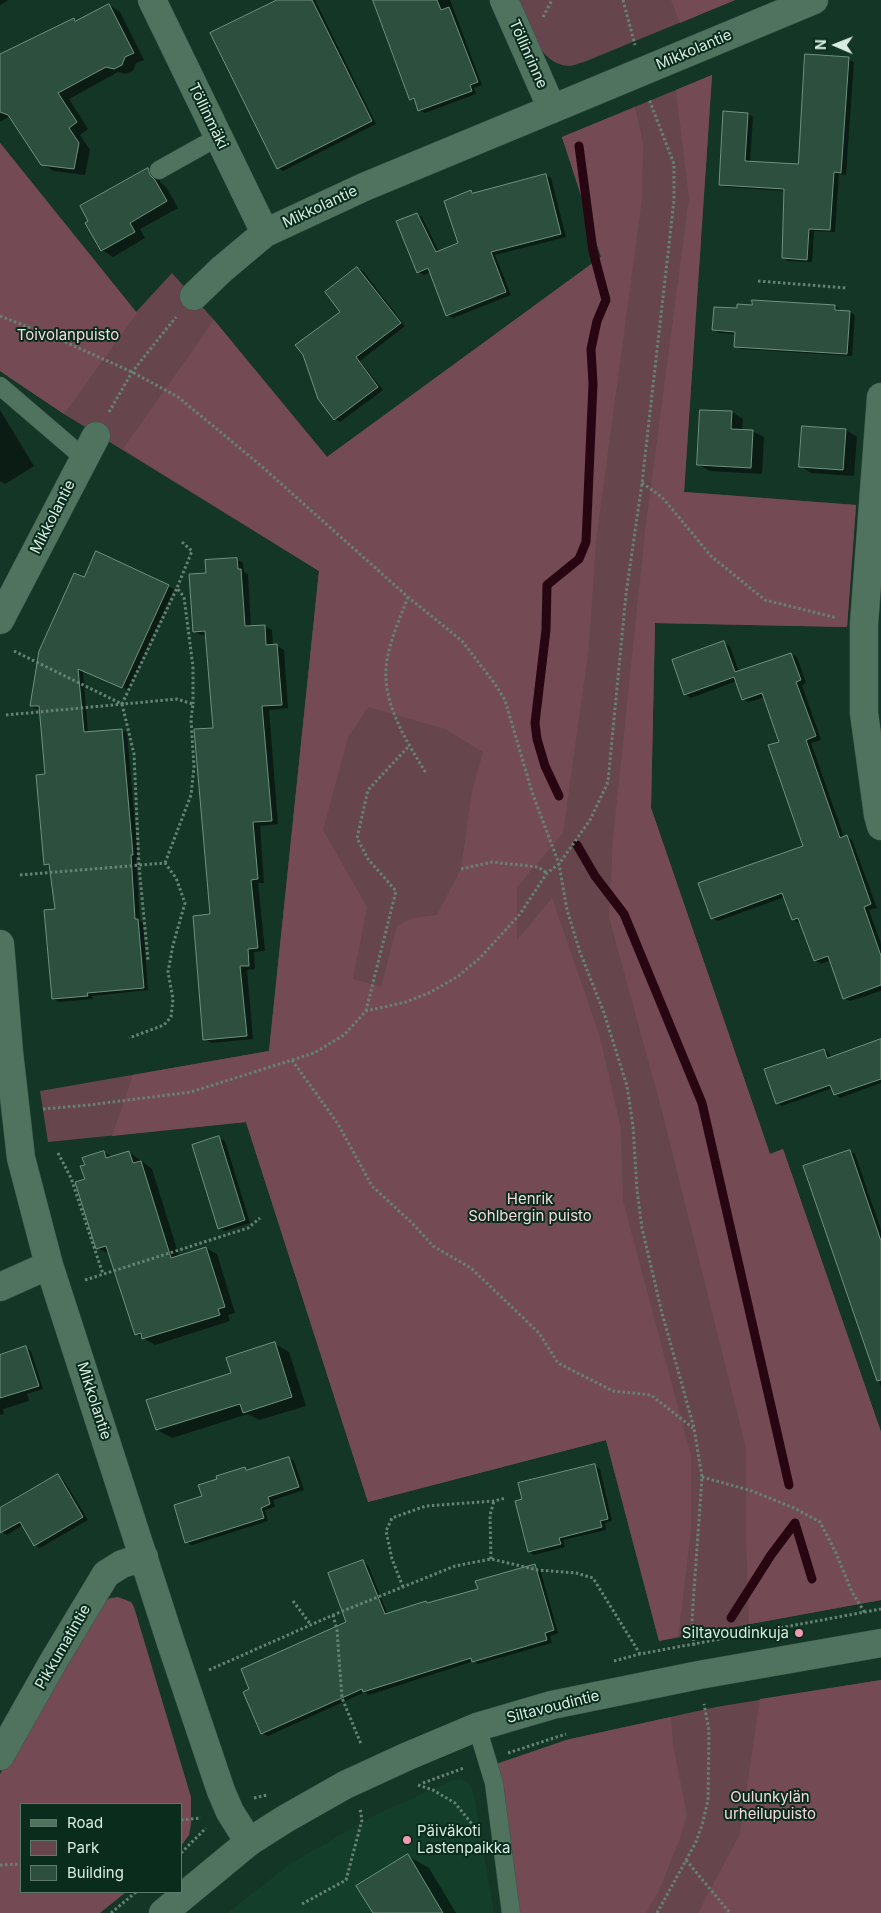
<!DOCTYPE html>
<meta charset="utf-8">
<style>
body{margin:0}
#map{position:relative;width:881px;height:1913px;overflow:hidden;background:#143626;font-family:Inter,sans-serif}
canvas{display:block}
.legend{position:absolute;left:20px;top:1803px;width:162px;height:90px;box-sizing:border-box;background:#092c1d;border:1px solid #5c796b;margin:0;padding:6px 9px;list-style:none;font-size:15px;color:#d9ece1}
.legend li{display:flex;align-items:center;gap:10px;height:25px}
.legend b{width:25px;border:1px solid #5c796b}
.north{position:absolute;left:811px;top:20px;width:50px;height:50px;-webkit-text-stroke:4px #092c1d;paint-order:stroke;rotate:271deg;font-size:14px;font-weight:700;line-height:20px;text-align:center;color:#d9ece1}
.north::after{content:'';display:block;margin:auto;width:18px;height:22px;background:#d9ece1;clip-path:polygon(50% 0,100% 100%,50% 72%,0 100%)}
</style>
<div id="map">
<canvas width="881" height="1913"></canvas>
<ul class="legend">
<li><b style="height:6px;background:#507360"></b>Road</li>
<li><b style="height:14px;background:#66454d"></b>Park</li>
<li><b style="height:14px;background:#2d4f3e"></b>Building</li>
</ul>
<div class="north">N</div>
</div>
<script>
const ctx = document.querySelector('canvas').getContext('2d');
ctx.lineJoin = 'round';
function paint(path, color) {
  ctx.fillStyle = color;
  ctx.fill(path, 'evenodd');
}
function stroke(path, color, width, dash) {
  ctx.strokeStyle = color;
  ctx.lineWidth = width;
  ctx.lineCap = dash ? 'butt' : 'round';
  ctx.setLineDash(dash || []);
  ctx.stroke(path);
}
function label(font, color, halo, rows, align = 'center') {
  ctx.font = font + ' Inter,sans-serif';
  ctx.lineWidth = 4;
  ctx.setLineDash([]);
  ctx.textBaseline = 'middle';
  ctx.strokeStyle = halo;
  ctx.fillStyle = color;
  for (const [text, x, y, turn = 0] of rows) {
    ctx.save();
    ctx.translate(x, y);
    ctx.rotate((+turn || 0) * Math.PI / 180);
    ctx.textAlign = isNaN(turn) ? turn : align;
    if (halo) ctx.strokeText(text, 0, 0);
    ctx.fillText(text, 0, 0);
    ctx.restore();
  }
}
paint(new Path2D(`
 M 460,1779 L 466,1781 L 471,1786 L 474,1794 L 494,1913 L 227,1913 L 290,1864 L 375,1815 L 452,1780 Z`), '#123e2a');
paint(new Path2D(`
 M 518,0 L 735,0 L 584,62 C 579,63 573,66 569,66 C 538,65 528,22 518,0 Z
 M 712,75 L 684,492 L 856,505 L 847,627 L 655,623 L 651,808 L 770,1154 L 783,1149 L 881,1432 L 881,1600 L 659,1641 L 606,1440 L 368,1502 L 246,1122 L 48,1142 L 40,1091 L 269,1051 L 319,571 L 64,414 L 0,371 L 0,143 L 136,312 L 172,273 L 214,320 L 327,457 L 601,257 L 562,137 Z
 M 881,1680 L 881,1913 L 520,1913 L 566,1740 L 716,1707 Z`), '#66454d');
paint(new Path2D(`
 M 671,0 L 735,0 L 680,23 Z
 M 712,75 L 684,492 L 856,505 L 847,627 L 655,623 L 651,808 L 770,1154 L 783,1149 L 881,1432 L 881,1600 L 749,1624 L 746,1541 L 746,1448 L 662,1111 L 609,917 L 613,839 L 645,532 L 689,198 L 676,90 Z
 M 635,107 L 643,143 L 642,199 L 596,541 L 589,646 L 563,833 L 517,887 L 517,940 L 552,898 L 600,1037 L 621,1129 L 623,1201 L 691,1456 L 691,1530 L 678,1637 L 659,1641 L 606,1440 L 368,1502 L 246,1122 L 112,1136 L 133,1075 L 269,1051 L 319,571 L 123,449 L 214,320 L 327,457 L 601,257 L 562,137 ZM 368,707 L 445,729 L 483,752 L 472,791 L 461,869 L 437,915 L 413,918 L 397,926 L 381,987 L 353,979 L 367,907 L 323,830 L 348,737 Z
 M 0,143 L 137,313 L 64,414 L 0,371 Z
 M 118,1597 L 131,1602 L 134,1607 L 191,1797 L 191,1824 L 189,1835 L 181,1846 L 181,1804 L 21,1804 L 21,1892 L 126,1892 L 100,1913 L 0,1913 L 0,1774 L 102,1599 L 106,1601 L 110,1598 Z
 M 881,1680 L 881,1913 L 698,1913 L 740,1834 L 760,1699 Z
 M 671,1717 L 673,1745 L 687,1815 L 680,1838 L 658,1893 L 646,1913 L 520,1913 L 496,1764 L 566,1740 Z`), '#744b55');
paint(new Path2D(`
 M 0,0 L 9,0 L 0,5 Z
 M 280,0 L 315,0 L 376,124 L 283,171 L 278,168 Z
 M 374,0 L 450,0 L 482,85 L 474,88 L 476,94 L 425,113 L 419,110 L 416,102 L 411,99 Z
 M 109,5 L 120,12 L 144,60 L 136,63 L 133,71 L 125,74 L 118,72 L 69,99 L 88,129 L 80,135 L 90,150 L 85,175 L 54,171 L 42,164 L 10,116 L 0,122 L 0,55 L 74,19 L 78,21 Z
 M 848,59 L 854,62 L 846,175 L 839,174 L 835,232 L 814,231 L 812,262 L 788,261 L 783,258 L 785,191 L 725,187 L 720,184 L 748,114 L 753,117 L 750,163 L 799,165 Z
 M 148,169 L 159,175 L 160,182 L 166,187 L 178,208 L 140,229 L 145,238 L 113,257 L 102,250 L 90,221 L 82,207 Z
 M 545,175 L 551,178 L 566,237 L 495,255 L 511,295 L 453,318 L 447,315 L 431,272 L 424,275 L 418,272 L 417,214 L 422,217 L 439,252 L 460,243 L 471,191 L 474,193 Z
 M 357,268 L 363,271 L 405,326 L 360,361 L 383,390 L 340,422 L 335,419 L 319,399 L 342,312 Z
 M 835,306 L 840,309 L 840,311 L 850,312 L 855,315 L 852,356 L 741,349 L 736,346 L 736,334 L 719,333 L 713,330 L 738,310 Z
 M 0,410 L 34,466 L 5,484 L 0,481 Z
 M 732,412 L 743,419 L 742,430 L 752,431 L 764,437 L 762,474 L 710,471 L 699,465 Z
 M 846,430 L 857,437 L 854,476 L 811,473 L 800,466 Z
 M 236,559 L 243,563 L 244,572 L 248,574 L 251,627 L 265,626 L 272,630 L 273,646 L 277,646 L 284,650 L 288,708 L 269,710 L 278,824 L 260,826 L 264,883 L 258,883 L 265,951 L 254,952 L 255,969 L 247,970 L 253,1039 L 212,1043 L 205,1039 L 212,916 L 214,729 L 206,635 L 201,635 L 194,631 L 207,574 Z
 M 84,579 L 168,586 L 174,589 L 128,690 L 83,670 L 88,733 L 122,730 L 127,733 L 138,857 L 136,857 L 140,921 L 143,923 L 148,990 L 92,996 L 93,999 L 59,1002 L 53,999 L 56,910 L 51,867 L 45,864 L 47,776 L 41,709 L 36,709 L 31,706 Z
 M 724,643 L 730,646 L 739,672 L 791,654 L 797,657 L 806,683 L 802,685 L 821,740 L 811,743 L 844,837 L 847,836 L 852,840 L 877,908 L 869,910 L 881,944 L 881,991 L 850,1001 L 844,998 L 831,960 L 821,964 L 815,960 L 801,922 L 799,923 L 793,919 L 785,897 L 718,921 L 712,918 L 805,846 L 781,742 L 765,697 L 749,702 L 743,699 L 737,681 L 691,698 L 685,694 Z
 M 881,1040 L 881,1083 L 840,1098 L 835,1094 L 833,1088 L 782,1106 L 777,1103 L 824,1050 L 829,1053 L 831,1058 Z
 M 219,1138 L 225,1141 L 250,1223 L 225,1231 L 219,1228 Z
 M 850,1151 L 855,1154 L 881,1230 L 881,1387 L 805,1167 Z
 M 104,1152 L 112,1157 L 129,1152 L 152,1169 L 179,1256 L 206,1248 L 217,1254 L 235,1313 L 228,1315 L 230,1321 L 155,1345 L 136,1334 L 110,1254 L 97,1248 L 86,1179 L 86,1166 Z
 M 275,1344 L 289,1352 L 306,1406 L 259,1420 L 248,1414 L 172,1438 L 157,1430 L 148,1401 L 232,1374 Z
 M 26,1348 L 31,1351 L 43,1389 L 27,1394 L 29,1401 L 3,1409 L 4,1414 L 0,1415 L 0,1356 Z
 M 289,1458 L 294,1461 L 304,1490 L 273,1500 L 275,1507 L 265,1510 L 268,1521 L 192,1545 L 186,1542 L 204,1497 L 245,1468 L 249,1471 Z
 M 595,1466 L 600,1469 L 612,1521 L 605,1523 L 606,1530 L 563,1540 L 565,1547 L 534,1555 L 529,1551 Z
 M 58,1476 L 63,1479 L 88,1520 L 40,1548 L 35,1545 L 23,1525 L 7,1535 L 2,1532 L 0,1528 L 0,1509 Z
 M 363,1562 L 368,1565 L 388,1615 L 426,1602 L 429,1604 L 479,1590 L 535,1566 L 540,1569 L 558,1633 L 550,1636 L 552,1643 L 478,1664 L 474,1661 L 369,1695 L 365,1692 L 268,1736 L 262,1733 L 348,1623 Z
 M 408,1856 L 429,1868 L 456,1913 L 375,1913 Z`), '#0007');
stroke(new Path2D(`
 M 559,796 L 545,766 L 537,739 L 535,723 L 546,630 L 547,585 L 579,559 L 586,542 L 593,384 L 591,349 L 597,321 L 606,300 L 593,251 L 579,146
 M 577,845 L 595,876 L 624,914 L 702,1103 L 789,1485
 M 795,1523 L 812,1579
 M 731,1618 L 771,1555 L 795,1523`), '#270611', 9);
const building = new Path2D(`
 M 277,0 L 312,0 L 372,121 L 277,169 L 210,33 Z
 M 373,0 L 437,0 L 441,10 L 449,7 L 478,82 L 470,85 L 472,91 L 418,111 L 414,98 L 410,100 Z
 M 109,4 L 134,53 L 125,57 L 122,65 L 114,69 L 106,67 L 58,93 L 77,122 L 69,128 L 79,143 L 74,169 L 41,165 L 8,115 L 0,112 L 0,54 L 74,18 L 75,21 Z
 M 805,54 L 849,57 L 841,173 L 834,172 L 830,230 L 809,229 L 807,260 L 782,258 L 784,189 L 719,185 L 723,111 L 748,113 L 745,161 L 798,164 Z
 M 148,168 L 150,175 L 155,180 L 167,201 L 130,223 L 135,232 L 101,251 L 85,223 L 88,221 L 80,206 Z
 M 546,174 L 561,234 L 491,252 L 506,292 L 446,316 L 428,268 L 417,273 L 396,221 L 417,213 L 436,252 L 458,243 L 444,201 L 471,190 L 472,193 Z
 M 357,267 L 401,323 L 356,357 L 378,387 L 334,420 L 318,399 L 303,355 L 295,345 L 340,312 L 325,292 Z
 M 752,300 L 835,305 L 835,310 L 850,311 L 847,354 L 734,347 L 735,332 L 712,330 L 714,307 L 737,308 L 737,304 L 752,305 Z
 M 700,410 L 732,411 L 731,429 L 753,430 L 751,468 L 697,465 Z
 M 802,426 L 846,429 L 843,470 L 799,467 Z
 M 96,551 L 169,585 L 122,688 L 78,669 L 84,732 L 122,729 L 133,855 L 131,855 L 135,919 L 138,919 L 144,988 L 87,993 L 88,996 L 52,999 L 44,910 L 55,909 L 49,864 L 44,865 L 36,775 L 45,774 L 39,706 L 30,706 L 39,651 L 74,573 L 84,577 Z
 M 237,558 L 238,569 L 241,569 L 245,626 L 265,625 L 266,645 L 277,644 L 282,705 L 262,706 L 272,821 L 253,822 L 258,879 L 251,880 L 258,948 L 248,949 L 249,966 L 240,966 L 247,1036 L 203,1040 L 193,916 L 210,914 L 194,729 L 213,728 L 205,631 L 193,632 L 189,574 L 206,573 L 205,560 Z
 M 724,641 L 735,672 L 791,653 L 801,680 L 796,682 L 816,736 L 806,740 L 840,838 L 847,835 L 871,904 L 864,907 L 881,956 L 881,985 L 843,999 L 828,956 L 814,961 L 798,918 L 792,920 L 782,893 L 711,919 L 698,883 L 803,846 L 768,745 L 779,742 L 762,693 L 742,700 L 734,677 L 684,695 L 672,660 Z
 M 881,1039 L 881,1079 L 834,1095 L 830,1085 L 776,1104 L 764,1069 L 824,1049 L 827,1058 Z
 M 219,1136 L 245,1220 L 218,1229 L 192,1145 Z
 M 850,1150 L 881,1241 L 881,1380 L 877,1381 L 803,1166 Z
 M 104,1151 L 106,1158 L 129,1151 L 133,1163 L 141,1161 L 171,1258 L 206,1247 L 225,1307 L 218,1309 L 220,1315 L 142,1339 L 141,1333 L 135,1335 L 106,1246 L 96,1249 L 75,1182 L 85,1179 L 80,1166 L 85,1165 L 82,1158 Z
 M 275,1342 L 292,1397 L 243,1413 L 240,1404 L 156,1430 L 146,1400 L 231,1373 L 226,1358 Z
 M 26,1346 L 39,1386 L 0,1398 L 0,1355 Z
 M 289,1457 L 299,1487 L 268,1497 L 270,1504 L 261,1508 L 264,1518 L 185,1543 L 174,1505 L 202,1496 L 198,1485 L 217,1479 L 216,1476 L 245,1467 L 246,1470 Z
 M 595,1464 L 608,1519 L 600,1521 L 602,1527 L 559,1538 L 561,1544 L 528,1552 L 515,1501 L 522,1499 L 518,1483 Z
 M 58,1474 L 83,1517 L 34,1546 L 20,1522 L 0,1533 L 0,1508 Z
 M 363,1560 L 385,1614 L 426,1601 L 427,1603 L 478,1589 L 475,1581 L 535,1564 L 554,1630 L 545,1633 L 547,1640 L 472,1662 L 471,1658 L 363,1692 L 362,1689 L 261,1734 L 243,1692 L 249,1689 L 241,1669 L 346,1622 L 328,1573 Z
 M 408,1854 L 443,1913 L 373,1913 L 356,1886 Z`);
paint(building, '#2d4f3e');
stroke(building, '#6e927f', 1);
const service = new Path2D(`
 M 159,170 L 218,137
 M 0,386 L 84,458
 M 477,1727 L 494,1783 L 511,1913`);
const minor = new Path2D(`
 M 152,0 L 265,233
 M 194,296 L 221,270 L 265,233 L 364,187 L 552,109 L 504,0
 M 881,397 L 864,624 L 864,713 L 878,815 L 881,826
 M 0,620 L 96,436
 M 0,944 L 9,1052 L 21,1158 L 49,1265 L 171,1643 L 221,1791 L 230,1812 L 249,1842
 M 0,1287 L 49,1265
 M 0,1756 L 53,1662 L 106,1574 L 122,1564 L 144,1557`);
const tertiary = new Path2D(`
 M 552,109 L 814,0`);
const secondary = new Path2D(`
 M 163,1913 L 249,1842 L 285,1819 L 345,1785 L 408,1756 L 477,1727 L 552,1705 L 699,1675 L 881,1643`);
stroke(service, '#385346', 19);
stroke(minor, '#385346', 29);
stroke(tertiary, '#385346', 29);
stroke(secondary, '#385346', 29);
stroke(new Path2D(`
 M 623,0 L 635,45
 M 543,17 L 552,0
 M 758,281 L 847,288
 M 0,316 L 54,337 L 132,372 L 178,397 L 259,464 L 408,597 L 462,641 L 495,684 L 505,700 L 532,792 L 559,864 L 567,910 L 580,952 L 604,1013 L 627,1086 L 633,1126 L 637,1190 L 642,1228 L 662,1313 L 694,1428 L 702,1477 L 692,1619 L 694,1648
 M 109,412 L 132,372 L 176,317
 M 642,483 L 662,497 L 711,556 L 765,600 L 837,618
 M 182,542 L 192,551 L 177,588 L 184,597 L 188,628 L 193,667 L 193,704
 M 408,597 C 401,616 392,635 388,655 C 378,697 405,739 426,773
 M 14,651 L 122,704 L 177,588
 M 122,704 L 134,754 L 139,866 L 148,960
 M 6,715 L 177,699 L 193,704 L 191,719 L 194,767 L 191,795 L 165,863
 M 461,869 L 492,862 L 538,867 L 547,873
 M 20,875 L 165,863 L 176,878 L 185,903 L 173,945 L 168,972 L 173,999 L 171,1017 L 164,1025 L 129,1038
 M 366,1011 L 396,891 L 368,859 L 357,838 L 368,790 L 409,746
 M 292,1060 L 338,1124 L 372,1186 L 413,1224 L 433,1246 L 471,1268 L 539,1333 L 558,1363 L 613,1391 L 651,1395 L 693,1428
 M 43,1109 L 89,1105 L 191,1092 L 314,1053 L 344,1035 L 366,1011 L 406,1002 L 429,993 L 457,977 L 480,958 L 520,914 L 547,873 L 559,864 L 590,820 L 608,782 L 626,594 L 642,483 L 674,200 L 674,164 L 649,99
 M 58,1153 L 71,1178 L 103,1274
 M 85,1280 L 248,1228 L 260,1218
 M 702,1477 L 752,1491 L 794,1508 L 820,1522 L 836,1553 L 852,1592 L 865,1613
 M 491,1559 L 490,1515 L 494,1501
 M 403,1587 L 392,1559 L 386,1531 L 392,1518 L 426,1506 L 494,1501 L 506,1498
 M 293,1601 L 311,1625
 M 333,1615 L 337,1630 L 342,1698 L 361,1744
 M 614,1661 L 640,1654 L 881,1609
 M 209,1670 L 333,1615 L 455,1566 L 491,1559 L 538,1570 L 576,1573 L 593,1578 L 640,1654
 M 508,1753 L 566,1734
 M 423,1783 L 464,1768
 M 418,1785 L 433,1790 L 455,1803 L 476,1829
 M 254,1798 L 267,1795
 M 181,1820 L 201,1818
 M 181,1853 L 206,1828
 M 686,1860 L 730,1913
 M 0,1865 L 21,1864
 M 302,1904 L 346,1880 L 362,1820 L 360,1809
 M 111,1913 L 136,1892
 M 657,1913 L 696,1842 L 703,1822 L 708,1800 L 709,1730 L 704,1704`), '#668274', 3, [2.5, 2.5]);
stroke(service, '#507360', 18);
stroke(minor, '#507360', 28);
stroke(tertiary, '#507360', 28);
stroke(secondary, '#507360', 28);
for (const [x, y, r, color] of [
 [799,1633,5,"#f19ab1"],
 [407,1840,5,"#f19ab1"]
]) {
  const dot = new Path2D();
  dot.arc(x, y, r, 0, 2 * Math.PI);
  ctx.fillStyle = color;
  ctx.fill(dot);
  stroke(dot, '#092c1d', 2);
}
label('15px', '#d9ece1', '#092c1d', [
 ["Mikkolantie",694,50,-23],
 ["Töllinrinne",528,54,66],
 ["Töllinmäki",208,116,64],
 ["Mikkolantie",320,207,-25],
 ["Mikkolantie",53,517,-63],
 ["Mikkolantie",94,1401,72],
 ["Pikkumatintie",63,1647,-60],
 ["Siltavoudintie",553,1707,-14]
]);
label('15px', '#f7d8df', '#092c1d', [
 ["Toivolanpuisto",68,335],
 ["Henrik",530,1199],
 ["Sohlbergin puisto",530,1216],
 ["Oulunkylän",770,1797],
 ["urheilupuisto",770,1814]
]);
label('15px', '#d9ece1', '#092c1d', [
 ["Siltavoudinkuja",789,1633],
 ["Päiväkoti",417,1831,"left"],
 ["Lastenpaikka",417,1848,"left"]
], 'right');
</script>
